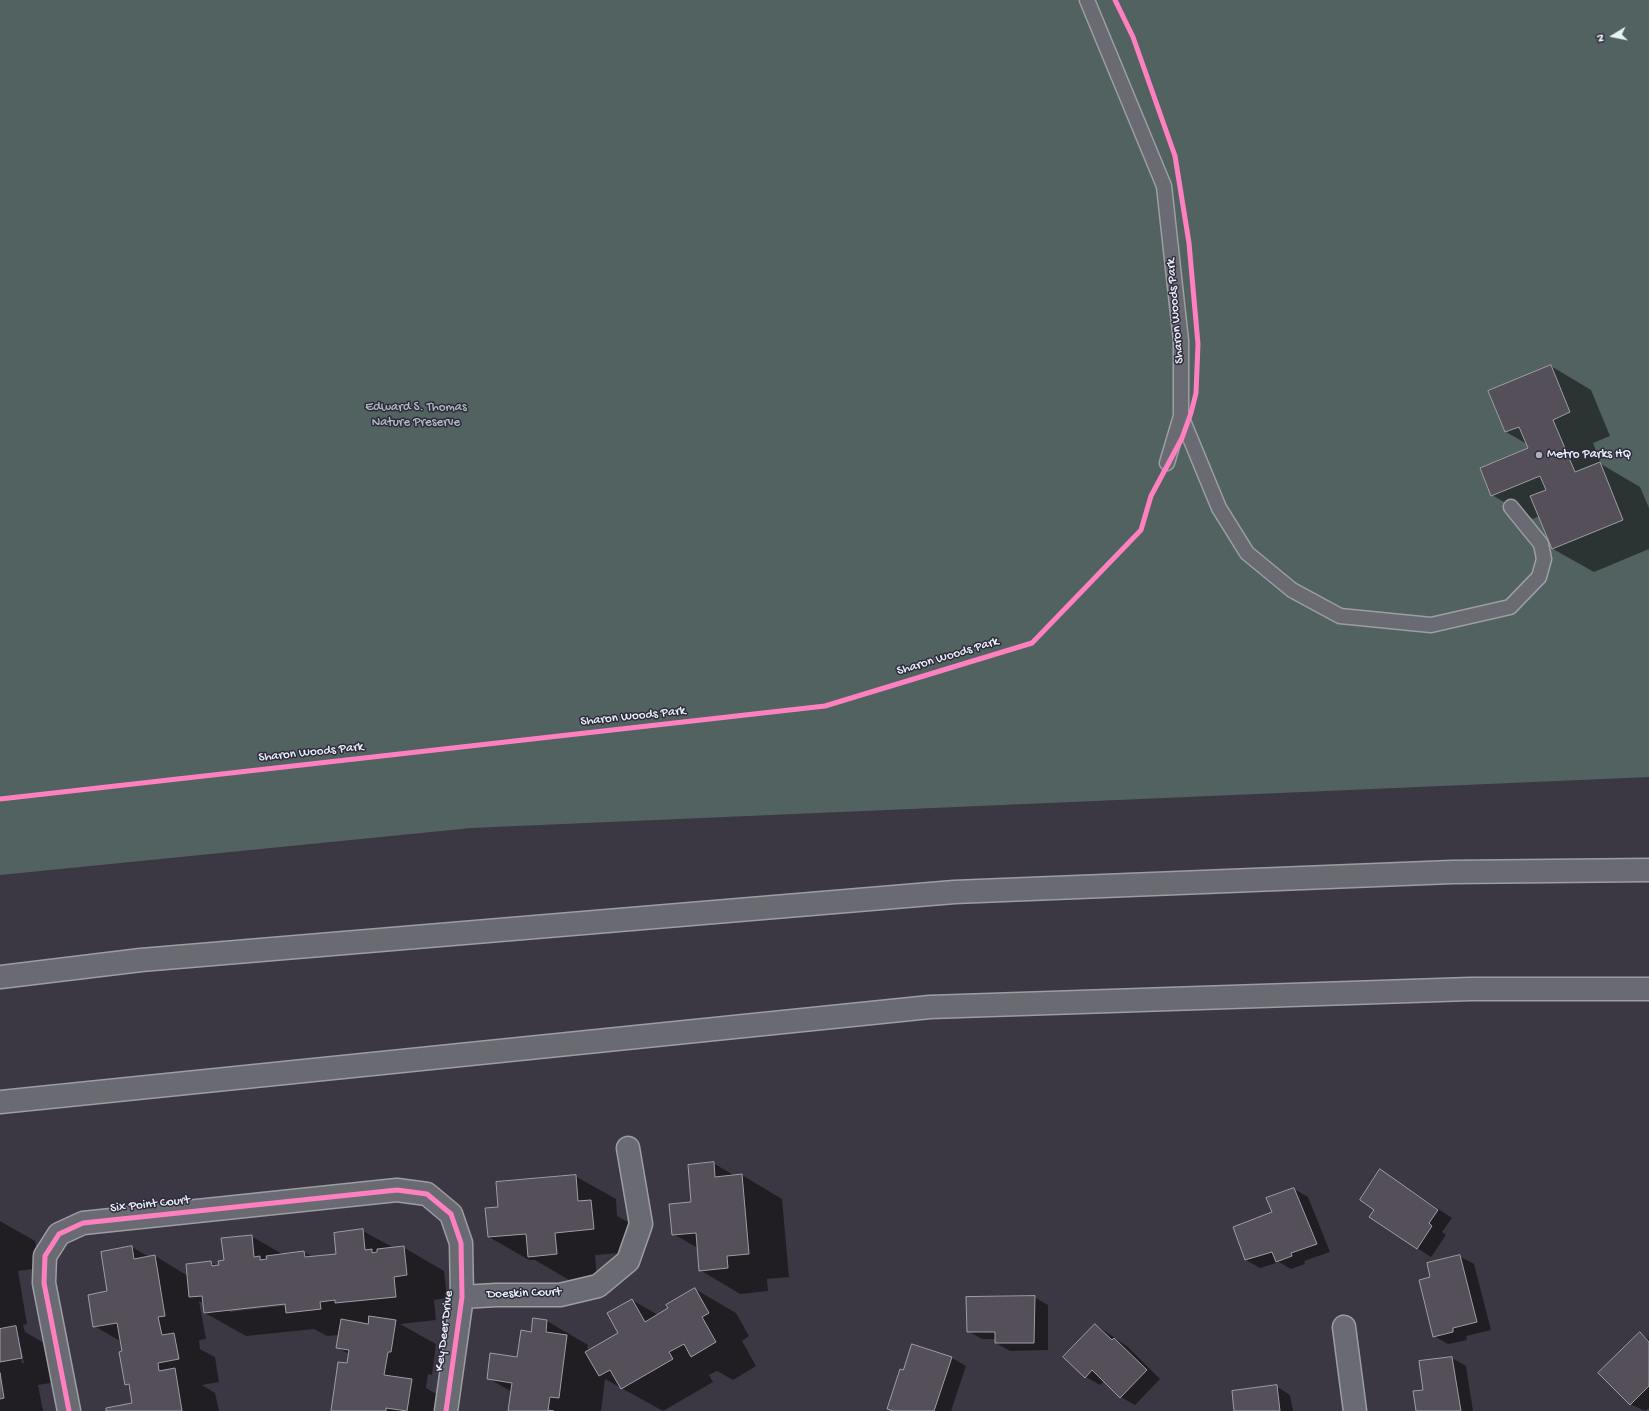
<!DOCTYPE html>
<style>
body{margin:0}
#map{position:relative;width:1649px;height:1411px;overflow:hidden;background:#3c3843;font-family:"Gochi Hand",sans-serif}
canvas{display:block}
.north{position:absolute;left:1593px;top:16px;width:40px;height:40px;-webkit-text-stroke:3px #2f2a3d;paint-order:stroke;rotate:260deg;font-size:11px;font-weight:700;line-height:16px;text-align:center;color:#e8f1f8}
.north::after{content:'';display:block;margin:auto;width:14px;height:18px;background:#e8f1f8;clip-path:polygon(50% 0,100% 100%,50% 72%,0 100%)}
</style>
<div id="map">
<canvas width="1649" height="1411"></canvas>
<div class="north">N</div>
</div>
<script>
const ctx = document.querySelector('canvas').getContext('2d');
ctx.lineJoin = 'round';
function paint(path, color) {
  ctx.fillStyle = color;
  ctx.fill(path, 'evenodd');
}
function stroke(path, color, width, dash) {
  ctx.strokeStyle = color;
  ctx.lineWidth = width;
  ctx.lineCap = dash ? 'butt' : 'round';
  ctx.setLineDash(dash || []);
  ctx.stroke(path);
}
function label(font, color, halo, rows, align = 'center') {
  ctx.font = font + ' "Gochi Hand",sans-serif';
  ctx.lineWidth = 3;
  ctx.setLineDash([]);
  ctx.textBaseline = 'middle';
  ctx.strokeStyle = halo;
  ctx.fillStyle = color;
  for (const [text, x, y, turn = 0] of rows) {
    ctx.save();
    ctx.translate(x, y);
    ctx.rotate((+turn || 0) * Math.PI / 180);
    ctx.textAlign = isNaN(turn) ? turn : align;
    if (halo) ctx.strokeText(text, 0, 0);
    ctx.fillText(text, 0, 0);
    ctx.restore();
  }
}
paint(new Path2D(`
 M 0,0 L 1649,0 L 1649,777 L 471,828 L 0,875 Z`), '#516260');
paint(new Path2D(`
 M 1551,366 L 1591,390 L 1610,436 L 1593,443 L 1601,464 L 1640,487 L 1649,508 L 1649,549 L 1594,572 L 1553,549 L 1539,516 L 1533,519 L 1492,495 L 1529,449 L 1527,444 L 1506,432 Z
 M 713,1163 L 735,1176 L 742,1175 L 782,1199 L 789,1277 L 767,1279 L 768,1291 L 740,1294 L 700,1270 L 698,1248 L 673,1234 Z
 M 1381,1171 L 1452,1218 L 1442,1232 L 1446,1235 L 1431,1257 L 1417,1248 L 1376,1209 Z
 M 575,1176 L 616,1199 L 617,1216 L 632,1224 L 634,1252 L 595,1255 L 597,1277 L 569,1280 L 535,1260 L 529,1260 L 489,1237 L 499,1208 Z
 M 1294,1189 L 1308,1197 L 1330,1252 L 1304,1261 L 1305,1264 L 1291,1269 L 1279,1262 L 1260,1268 L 1246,1260 L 1273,1213 Z
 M 0,1221 L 35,1241 L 39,1268 L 18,1271 L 27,1324 L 23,1325 L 25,1332 L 56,1350 L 62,1381 L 38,1385 L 43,1411 L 0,1411 ZM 19,1348 L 21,1348 L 24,1363 L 22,1363 Z
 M 363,1231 L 394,1248 L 403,1247 L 444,1271 L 447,1298 L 434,1300 L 436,1320 L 400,1324 L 436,1344 L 432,1375 L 428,1374 L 426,1388 L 452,1403 L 451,1411 L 332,1411 L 347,1364 L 349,1354 L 337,1347 L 339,1335 L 327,1336 L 314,1329 L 246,1336 L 205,1313 L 204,1304 L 199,1301 L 206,1339 L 199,1340 L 200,1349 L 215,1357 L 219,1382 L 202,1385 L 215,1393 L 219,1411 L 107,1411 L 133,1404 L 130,1387 L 126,1384 L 122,1342 L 94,1326 L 109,1292 L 132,1247 L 149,1257 L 155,1256 L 188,1276 L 211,1263 L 220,1266 L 251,1236 L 284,1255 L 304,1252 L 312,1257 L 337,1254 ZM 290,1303 L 290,1305 L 229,1312 L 229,1310 Z
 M 1459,1256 L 1474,1264 L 1491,1330 L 1466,1336 L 1467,1340 L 1448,1344 L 1434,1336 L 1431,1278 Z
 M 695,1289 L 736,1313 L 749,1336 L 742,1341 L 756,1366 L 733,1380 L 717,1371 L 709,1375 L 713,1382 L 663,1411 L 605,1379 L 601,1411 L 509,1411 L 512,1392 L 488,1378 L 518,1358 L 531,1333 L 534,1319 L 547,1321 L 588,1345 L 587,1348 L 590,1350 L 620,1333 L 632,1300 L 658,1315 Z
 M 1034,1297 L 1048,1305 L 1048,1350 L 1010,1351 L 996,1343 L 996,1339 L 982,1339 L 968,1331 Z
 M 1096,1325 L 1128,1347 L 1160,1379 L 1135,1405 L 1121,1397 L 1104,1381 L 1100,1385 L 1086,1377 Z
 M 1640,1333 L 1649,1339 L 1649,1408 L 1645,1411 L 1630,1404 Z
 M 912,1345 L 952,1358 L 966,1366 L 951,1411 L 893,1411 L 889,1409 Z
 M 1452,1358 L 1466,1366 L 1473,1411 L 1417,1411 L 1424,1391 L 1420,1362 Z
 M 1276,1386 L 1290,1395 L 1293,1411 L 1235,1411 Z`), '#0007');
const building = new Path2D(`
 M 1551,365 L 1570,412 L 1553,420 L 1575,472 L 1600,462 L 1623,520 L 1552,549 L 1530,496 L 1546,490 L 1540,476 L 1491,496 L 1480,468 L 1528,448 L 1519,427 L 1505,432 L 1488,391 Z
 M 714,1162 L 715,1177 L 742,1174 L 749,1254 L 727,1256 L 728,1268 L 699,1271 L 696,1233 L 672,1235 L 669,1204 L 691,1202 L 688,1165 Z
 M 1380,1169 L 1438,1210 L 1429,1223 L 1432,1226 L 1417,1249 L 1369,1217 L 1374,1210 L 1360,1200 Z
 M 576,1175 L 578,1201 L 591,1200 L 594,1229 L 555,1233 L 557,1254 L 528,1257 L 526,1234 L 488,1237 L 485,1208 L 498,1207 L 496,1182 Z
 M 1294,1188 L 1317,1244 L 1291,1253 L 1292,1256 L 1276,1262 L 1272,1252 L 1245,1260 L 1233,1227 L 1272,1212 L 1266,1198 Z
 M 363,1229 L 365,1250 L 372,1249 L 372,1253 L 377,1252 L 377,1249 L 404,1246 L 407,1275 L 394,1277 L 396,1297 L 335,1303 L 335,1300 L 320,1302 L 321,1309 L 286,1313 L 285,1304 L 204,1313 L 202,1296 L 189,1297 L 186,1264 L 211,1261 L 212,1266 L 219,1265 L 218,1261 L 224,1260 L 221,1238 L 252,1235 L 254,1257 L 260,1256 L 260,1260 L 267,1259 L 266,1256 L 304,1251 L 305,1257 L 336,1254 L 334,1233 Z
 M 132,1246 L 134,1259 L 155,1255 L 165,1316 L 158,1317 L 162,1335 L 174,1333 L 179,1359 L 158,1363 L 159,1371 L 175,1368 L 182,1411 L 106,1411 L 106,1408 L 132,1403 L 129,1384 L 125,1385 L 119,1352 L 122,1351 L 117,1323 L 93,1327 L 88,1295 L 107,1291 L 101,1252 Z
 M 1460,1255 L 1477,1322 L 1453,1328 L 1453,1332 L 1433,1337 L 1419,1280 L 1430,1277 L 1427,1263 Z
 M 695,1288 L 709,1313 L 702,1317 L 716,1342 L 691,1357 L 684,1344 L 669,1352 L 673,1359 L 621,1389 L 610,1370 L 599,1376 L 585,1352 L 618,1333 L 607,1313 L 632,1299 L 645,1322 L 668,1308 L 666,1305 Z
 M 1035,1296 L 1034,1343 L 995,1343 L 995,1332 L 967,1332 L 966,1297 Z
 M 369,1316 L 396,1320 L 391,1352 L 388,1352 L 384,1375 L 412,1379 L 407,1411 L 386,1408 L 386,1411 L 331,1411 L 338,1362 L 347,1363 L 349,1350 L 336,1348 L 341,1319 L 368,1324 Z
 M 533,1318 L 547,1320 L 546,1332 L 567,1335 L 559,1398 L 550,1397 L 548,1410 L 554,1411 L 508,1411 L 512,1383 L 487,1379 L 490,1353 L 517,1357 L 521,1330 L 531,1332 Z
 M 1095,1324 L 1112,1340 L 1114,1338 L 1147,1370 L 1120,1398 L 1092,1370 L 1085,1378 L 1063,1357 Z
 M 16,1326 L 22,1358 L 0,1362 L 0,1329 Z
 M 1640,1332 L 1649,1342 L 1649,1386 L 1630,1405 L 1598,1373 Z
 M 912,1344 L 952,1357 L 934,1411 L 893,1411 L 887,1409 L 900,1369 L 903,1370 Z
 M 1452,1357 L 1461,1411 L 1416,1411 L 1413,1391 L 1423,1390 L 1419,1361 Z
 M 0,1373 L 4,1398 L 0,1399 Z
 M 1277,1385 L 1280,1411 L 1234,1411 L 1232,1391 Z`);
paint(building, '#544f59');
stroke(building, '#9d9da4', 1);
const service = new Path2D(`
 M 1087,0 L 1164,186 L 1181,341 L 1181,416 L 1167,463
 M 1181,416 L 1219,508 L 1247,553 L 1292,590 L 1340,616 L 1431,625 L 1510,607 L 1539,577 L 1544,559 L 1541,544 L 1511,507`);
const minor = new Path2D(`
 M 462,1297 L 496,1295 L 560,1295 L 598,1286 L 628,1261 L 641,1224 L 628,1148
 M 1344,1327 L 1355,1411
 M 69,1411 L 44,1283 L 45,1256 L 59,1234 L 83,1223 L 397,1190 L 427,1194 L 451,1214 L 461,1243 L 462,1297 L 446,1411`);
const motorway = new Path2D(`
 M 0,977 L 141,960 L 954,892 L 1452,872 L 1649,870
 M 0,1102 L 930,1007 L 1470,989 L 1649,989`);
stroke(service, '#9d9da4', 17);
stroke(minor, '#9d9da4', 25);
stroke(motorway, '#9d9da4', 25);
stroke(service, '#6a6b72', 14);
stroke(minor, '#6a6b72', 22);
stroke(motorway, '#6a6b72', 22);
stroke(new Path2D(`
 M 0,799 L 825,706 L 1032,643 L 1141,530 L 1151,496 L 1182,438 L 1191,413 L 1196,393 L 1198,344 L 1189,243 L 1175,156 L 1133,37 L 1115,0
 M 69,1411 L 44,1283 L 45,1256 L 59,1234 L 83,1223 L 397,1190 L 427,1194 L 451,1214 L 461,1243 L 462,1297 L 446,1411`), '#ff80c0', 5);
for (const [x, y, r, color] of [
 [1539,455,4,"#acb0b9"]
]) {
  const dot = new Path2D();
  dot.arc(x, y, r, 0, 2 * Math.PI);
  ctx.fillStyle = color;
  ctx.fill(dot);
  stroke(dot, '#2f2a3d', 1.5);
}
label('13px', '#e8f1f8', '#2f2a3d', [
 ["Sharon Woods Park",1176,311,-95],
 ["Sharon Woods Park",948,657,-17],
 ["Sharon Woods Park",633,717,-6],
 ["Sharon Woods Park",311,753,-6],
 ["Six Point Court",150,1205,-6],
 ["Doeskin Court",524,1294,-2],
 ["Key Deer Drive",445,1331,-83]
]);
label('13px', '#adbbbd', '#2f2a3d', [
 ["Edward S. Thomas",416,408],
 ["Nature Preserve",416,423]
]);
label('13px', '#e8f1f8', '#2f2a3d', [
 ["Metro Parks HQ",1547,455]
], 'left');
</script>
